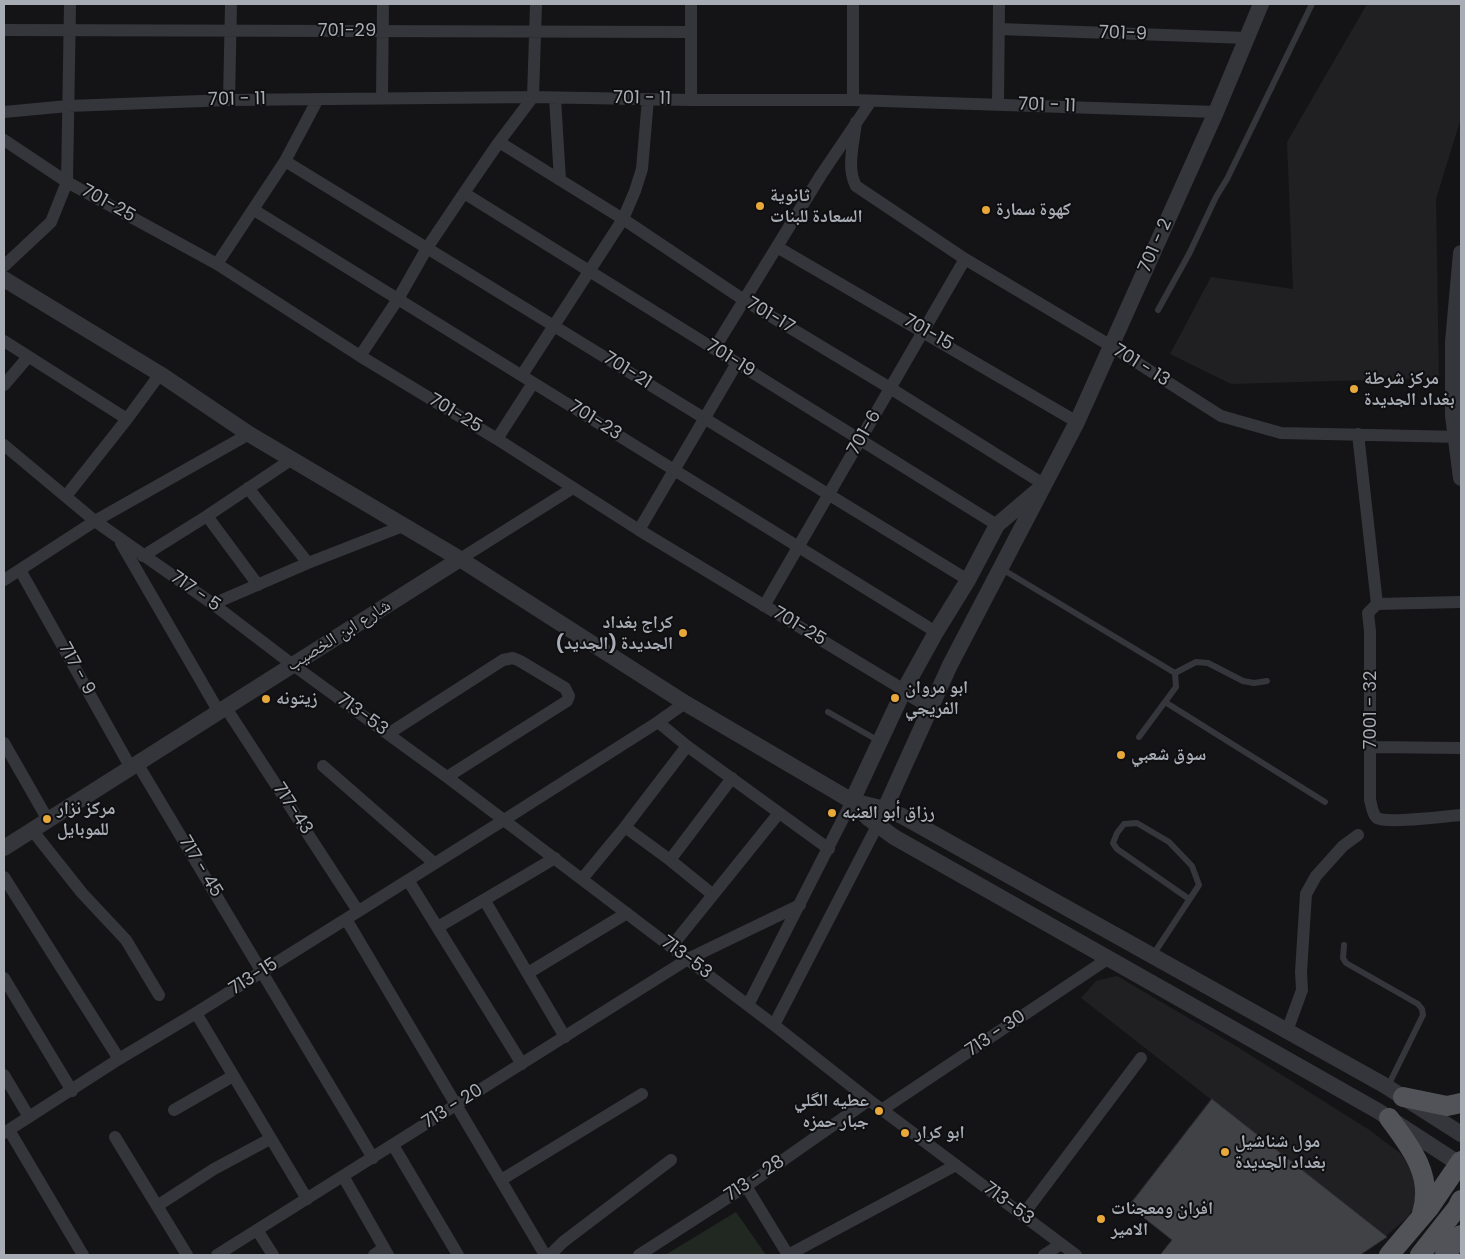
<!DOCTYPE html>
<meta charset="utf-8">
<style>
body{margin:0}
#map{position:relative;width:1465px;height:1259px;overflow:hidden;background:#141416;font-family:Poppins,sans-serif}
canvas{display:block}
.frame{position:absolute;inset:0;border:5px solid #a7acb5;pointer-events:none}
</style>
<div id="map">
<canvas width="1465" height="1259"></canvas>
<div class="frame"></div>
</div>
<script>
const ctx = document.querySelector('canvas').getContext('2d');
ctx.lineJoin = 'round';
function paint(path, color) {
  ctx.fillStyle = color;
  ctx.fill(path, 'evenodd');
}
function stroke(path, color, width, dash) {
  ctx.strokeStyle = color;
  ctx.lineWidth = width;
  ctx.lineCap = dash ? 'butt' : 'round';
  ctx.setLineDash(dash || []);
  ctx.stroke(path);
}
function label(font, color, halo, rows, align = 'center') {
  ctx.font = font + ' Poppins,"Noto Naskh Arabic",sans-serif';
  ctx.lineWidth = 4;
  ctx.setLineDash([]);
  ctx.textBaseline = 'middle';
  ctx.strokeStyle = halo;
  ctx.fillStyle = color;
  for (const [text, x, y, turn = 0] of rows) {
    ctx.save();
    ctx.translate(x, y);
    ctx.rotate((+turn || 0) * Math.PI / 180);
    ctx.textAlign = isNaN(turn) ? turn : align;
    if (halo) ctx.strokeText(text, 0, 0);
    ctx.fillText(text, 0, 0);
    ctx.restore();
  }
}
paint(new Path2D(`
 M 1367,4 L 1461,4 L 1461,118 L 1436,199 L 1439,378 L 1231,384 L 1170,354 L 1211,277 L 1293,289 L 1287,142 Z
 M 1117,976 L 1231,1043 L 1368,1129 L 1400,1153 L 1414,1172 L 1417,1194 L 1414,1207 L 1408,1217 L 1386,1236 L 1081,998 L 1096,981 Z`), '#202023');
paint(new Path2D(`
 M 736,1212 L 766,1255 L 665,1255 Z`), '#212821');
const building = new Path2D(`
 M 1212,1099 L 1386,1236 L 1387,1237 L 1360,1255 L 1160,1255 L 1172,1240 L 1129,1206 Z`);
paint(building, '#414246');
stroke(building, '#2e2e32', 1);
stroke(new Path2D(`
 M 1158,310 L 1189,254 L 1216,197 L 1227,179 L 1312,4
 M 1002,569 L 1175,673 L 1176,687 L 1139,737
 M 1175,673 L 1196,662 L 1208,663 L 1243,681 L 1254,683 L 1267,681
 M 1165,702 L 1325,802
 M 828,712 L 879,741
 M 1344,945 L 1343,958 L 1346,963 L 1418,1004 L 1422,1009 L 1423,1015 L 1388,1086
 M 1153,955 L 1199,885 L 1192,866 L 1169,842 L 1137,823 L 1124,824 L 1117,833 L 1113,843 L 1117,849 L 1189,899`), '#35363b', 6);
stroke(new Path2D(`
 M 691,4 L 691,100
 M 853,4 L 853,100
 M 999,29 L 1247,38
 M 4,30 L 691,32
 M 382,98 L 383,4
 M 555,98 L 560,180
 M 229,100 L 231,4
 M 998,104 L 999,4
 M 4,112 L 68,106 L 229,100 L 533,97 L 691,100 L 853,100 L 1216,112
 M 856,122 C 854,142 846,168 856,186 L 965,259 L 1111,346 L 1221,416 L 1281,433 L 1461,437
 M 4,140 L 67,182 L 217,264 L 360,356 L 497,439 L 639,530 L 904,690
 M 499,142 L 623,219 L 744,300 L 890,388 L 1045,485
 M 285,161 L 968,580
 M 464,193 L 997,525
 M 254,210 L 936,632
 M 777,247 L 1077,422
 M 217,264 L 285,161 L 318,99
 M 4,266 L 51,222 L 67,182 L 70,4
 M 4,341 L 127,419
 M 714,349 L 821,175 L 871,101
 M 360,356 L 398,299 L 427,248 L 464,193 L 499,142 L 533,97 L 536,4
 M 522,375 L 623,219 L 635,191 L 642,169 L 648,99
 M 4,385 L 28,357
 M 1358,434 L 1377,604
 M 497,439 L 533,383
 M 4,445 L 95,521 L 213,604 L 293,665 L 447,777 L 774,1025 L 869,1100 L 1076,1255
 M 248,488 L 308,563
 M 66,496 L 127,419 L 160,374
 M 207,516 L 258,585
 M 639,530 L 737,363
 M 121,543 L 219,712
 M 143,556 L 207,516 L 292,459
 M 460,559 L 573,488
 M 20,570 L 131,768
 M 4,580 L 95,521 L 249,434
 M 1461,602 L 1377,604 L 1368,613 L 1370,631 L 1370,800 C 1372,806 1372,814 1377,818 C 1387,824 1446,816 1461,815
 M 213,604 L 308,563 L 403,526
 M 764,606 L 965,259
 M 226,708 L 358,911
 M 658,722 L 687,746 L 829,849
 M 388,734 L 503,660 L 513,658 L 520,661 L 565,688 L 569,696 L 567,701 L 447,777
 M 4,743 L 48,820
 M 1371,747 L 1461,748
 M 137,763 L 373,1158
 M 323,766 L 434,863
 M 625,827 L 670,860 L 712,894
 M 32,830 L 82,893 L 126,940 L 159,995
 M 670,860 L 732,778
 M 4,877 L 119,1059
 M 582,879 L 625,827 L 687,746
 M 408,880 L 522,1064
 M 485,901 L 565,1037
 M 346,919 L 545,1255
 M 438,927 L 555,858
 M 671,947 L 779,813
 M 528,973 L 627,913
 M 4,978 L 72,1091
 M 748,1005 L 852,801
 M 196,1013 L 307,1199
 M 774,1025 L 877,826
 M 1287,1031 L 1302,990 L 1301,972 L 1306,894 L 1316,876 L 1343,846 L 1358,835
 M 4,1075 L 29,1117
 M 883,1109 L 1109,958
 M 174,1110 L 233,1076
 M 9,1130 L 83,1255
 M 4,1133 L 119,1059 L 196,1013 L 504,820 L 658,722 L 685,703
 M 115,1137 L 187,1255
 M 393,1145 L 458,1255
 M 343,1176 L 388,1255
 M 501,1180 L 642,1094
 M 746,1186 L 788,1255
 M 157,1206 L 214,1169 L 270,1139
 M 1023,1215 L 1141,1058
 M 257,1230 L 273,1255
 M 217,1255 L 688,959 L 800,905
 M 374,1255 L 384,1248
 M 550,1255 L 563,1242 L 671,1160
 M 639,1255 L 746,1186 L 869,1100
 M 788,1255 L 956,1165
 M 1044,1255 L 1061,1244`), '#35363b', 12);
stroke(new Path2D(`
 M 1461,253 L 1453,342 L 1453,416 L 1461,478
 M 4,279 L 160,374 L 249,434 L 460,559 L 685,703 L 852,801 L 885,809 L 902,816 L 1384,1085 L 1461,1134
 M 904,690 L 931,706
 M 852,801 L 868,818 L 894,837 L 1378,1111 L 1461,1165
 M 852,801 L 904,690 L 936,632 L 968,580 L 997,525 L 1037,491
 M 877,826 L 950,665 L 1077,422 L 1216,112 L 1261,4
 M 4,848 L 460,559`), '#35363b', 16);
stroke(new Path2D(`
 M 1403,1097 L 1447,1106 L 1461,1103
 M 1389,1118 C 1410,1146 1434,1176 1422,1213
 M 1389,1255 L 1429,1208 L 1461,1161
 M 1420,1255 L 1457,1208 L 1461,1200
 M 1445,1255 L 1461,1235`), '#525359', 20);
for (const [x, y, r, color] of [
 [760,206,5,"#e8a83a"],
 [986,210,5,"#e8a83a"],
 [1354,389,5,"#e8a83a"],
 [683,633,5,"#e8a83a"],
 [895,698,5,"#e8a83a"],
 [266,699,5,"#e8a83a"],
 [1121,755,5,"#e8a83a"],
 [832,813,5,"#e8a83a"],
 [47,819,5,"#e8a83a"],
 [879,1111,5,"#e8a83a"],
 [905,1133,5,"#e8a83a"],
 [1225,1152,5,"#e8a83a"],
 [1101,1219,5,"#e8a83a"]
]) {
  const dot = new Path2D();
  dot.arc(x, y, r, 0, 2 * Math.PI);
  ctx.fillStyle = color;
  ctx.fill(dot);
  stroke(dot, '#0f0f11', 2);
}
label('18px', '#a7acb5', '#0f0f11', [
 ["701-29",347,31],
 ["701-9",1123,34,2],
 ["701 - 11",642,99,1],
 ["701 - 11",237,100,-1],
 ["701 - 11",1047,106,2],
 ["701-25",108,204,29],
 ["701 - 2",1156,246,-66],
 ["701-17",770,316,31],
 ["701-15",928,333,30],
 ["701-19",730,359,32],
 ["701 - 13",1141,366,32],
 ["701-21",627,371,32],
 ["701-25",455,414,31],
 ["701-23",595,421,32],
 ["701-6",865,433,-60],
 ["717 - 5",195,592,35],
 ["701-25",799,627,31],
 ["شارع ابن الخصيب",339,636,-32],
 ["717 - 9",76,669,61],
 ["7001 - 32",1371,710,-90],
 ["713-53",362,715,36],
 ["717-43",292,809,57],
 ["717 - 45",200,867,59],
 ["713-53",686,958,37],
 ["713-15",254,977,-32],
 ["713 - 30",996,1034,-34],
 ["713 - 20",453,1107,-32],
 ["713 - 28",755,1179,-34],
 ["713-53",1008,1204,37]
]);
label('bold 18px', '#a7acb5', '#0f0f11', [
 ["ثانوية",770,196],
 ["السعادة للبنات",770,217],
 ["كهوة سمارة",996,210],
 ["مركز شرطة",1364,379],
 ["بغداد الجديدة",1364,400],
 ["كراج بغداد",673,623,"right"],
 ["الجديدة (الجديد)",673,644,"right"],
 ["ابو مروان",905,688],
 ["الفريجي",905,709],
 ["زيتونه",276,699],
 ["سوق شعبي",1131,755],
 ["مركز نزار",57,809],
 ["للموبايل",57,830],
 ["رزاق أبو العنبه",842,813],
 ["عطيه الگلي",869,1101,"right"],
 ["جبار حمزه",869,1122,"right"],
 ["ابو كرار",915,1133],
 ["مول شناشيل",1235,1142],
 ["بغداد الجديدة",1235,1163],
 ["افران ومعجنات",1111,1209],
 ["الامير",1111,1230]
], 'left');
</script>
